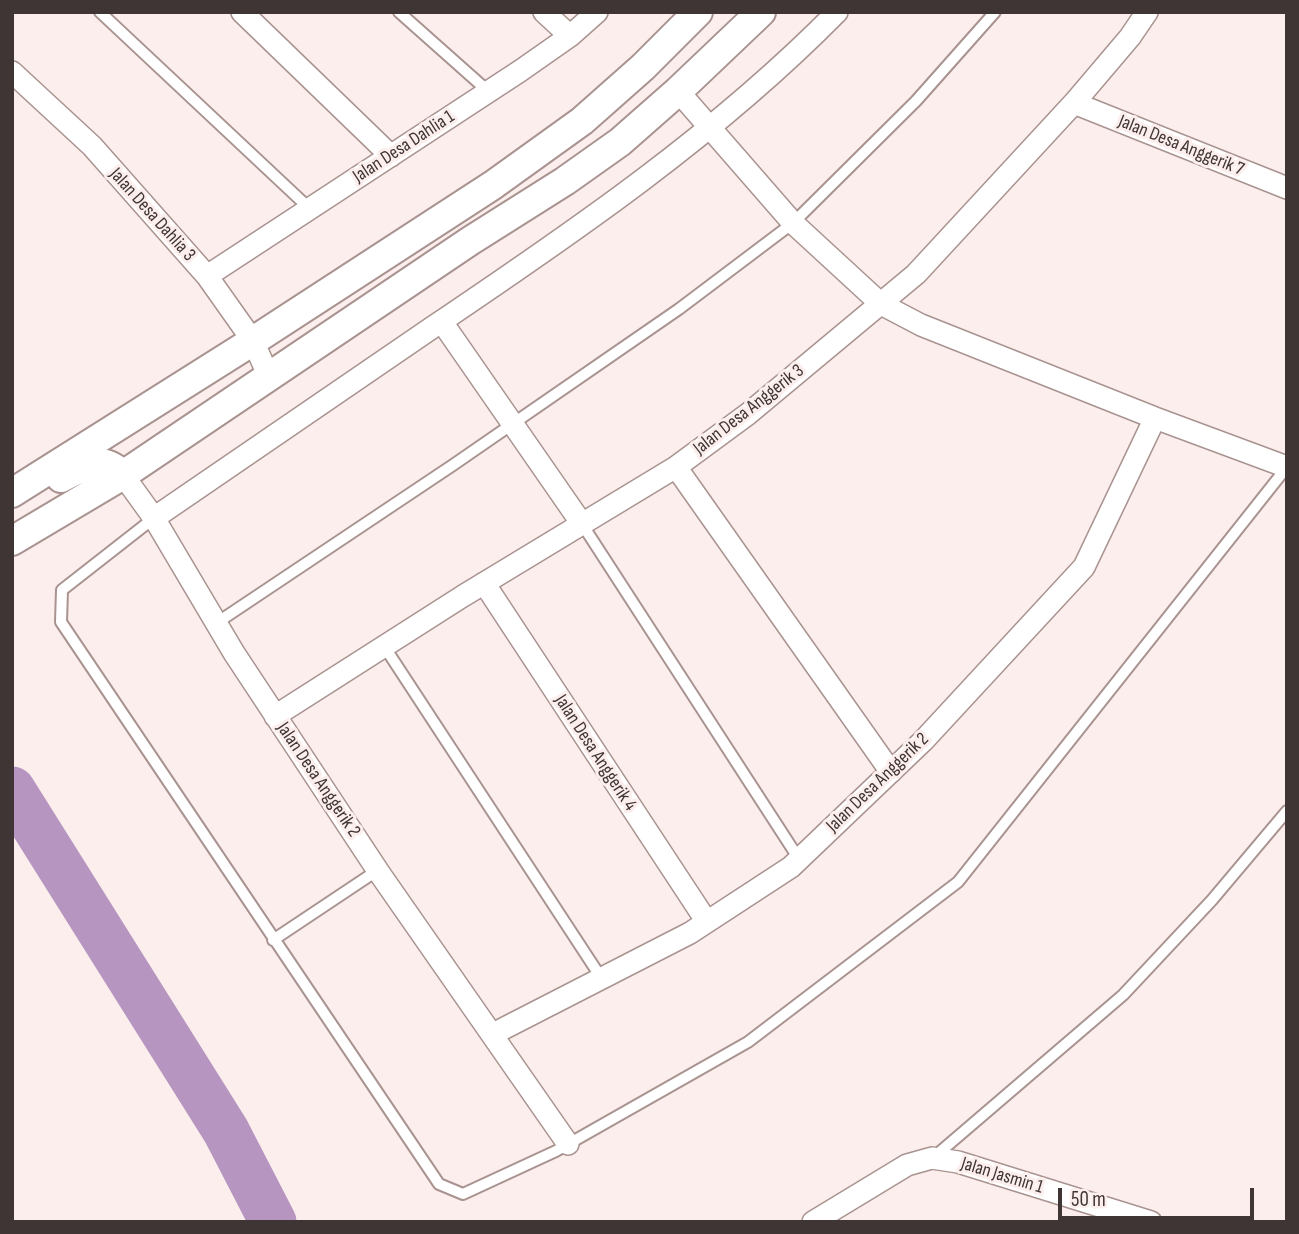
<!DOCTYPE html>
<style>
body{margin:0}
#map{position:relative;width:1299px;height:1234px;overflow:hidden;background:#fceeec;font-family:"Sofia Sans Condensed",sans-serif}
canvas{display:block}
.frame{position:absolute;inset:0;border:14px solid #3f3534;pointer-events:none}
.scale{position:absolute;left:1058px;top:1188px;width:196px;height:32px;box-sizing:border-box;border:4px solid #3f3534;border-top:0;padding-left:9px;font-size:21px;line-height:24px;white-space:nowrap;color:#3f3534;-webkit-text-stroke:5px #fceeec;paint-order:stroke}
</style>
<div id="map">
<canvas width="1299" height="1234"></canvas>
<div class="frame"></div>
<div class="scale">50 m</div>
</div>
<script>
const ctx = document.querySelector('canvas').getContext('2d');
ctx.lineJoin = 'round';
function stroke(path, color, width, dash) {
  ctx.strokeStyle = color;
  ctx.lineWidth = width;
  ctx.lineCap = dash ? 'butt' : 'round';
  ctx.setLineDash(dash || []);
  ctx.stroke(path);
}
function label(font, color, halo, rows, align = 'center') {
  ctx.font = font + ' "Sofia Sans Condensed",sans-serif';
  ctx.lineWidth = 6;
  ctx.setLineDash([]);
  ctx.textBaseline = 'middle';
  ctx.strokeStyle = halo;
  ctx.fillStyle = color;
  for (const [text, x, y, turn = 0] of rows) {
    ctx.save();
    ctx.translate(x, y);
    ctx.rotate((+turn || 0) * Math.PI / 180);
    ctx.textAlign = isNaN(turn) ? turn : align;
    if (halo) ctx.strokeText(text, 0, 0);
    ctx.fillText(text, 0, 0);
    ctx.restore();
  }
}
stroke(new Path2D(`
 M 12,790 L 226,1131 L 273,1222`), '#b696c0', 47);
const service = new Path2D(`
 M 100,12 L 309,208
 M 399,12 L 489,92
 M 154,518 L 62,590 L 61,622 L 439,1184 L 463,1194 L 556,1151 L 748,1042 L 958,882 L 1287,467
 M 582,524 L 799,859
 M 215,624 L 453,465 L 679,309 L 793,223 L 916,101 L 995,12
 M 384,646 L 602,979
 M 273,940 L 378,870
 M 934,1157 L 1123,995 L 1212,900 L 1287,811`);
const minor = new Path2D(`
 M 242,12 L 391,156
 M 544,12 L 570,36
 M 12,72 L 92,146 L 207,276 L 253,341 L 269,377
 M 678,91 L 793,223 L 881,304 L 921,325 L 1155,418 L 1287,467
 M 1074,103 L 1287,188
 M 207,276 L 520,71 L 570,36 L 597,12
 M 442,322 L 582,524
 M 676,467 L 891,772
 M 123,475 L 154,518 L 234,653 L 380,874 L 568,1144
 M 154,518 C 247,454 340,390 433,327 C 574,232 717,134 837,12
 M 484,583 L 707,922
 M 275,716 L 463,596 L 676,467 L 748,414 L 916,274 L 1074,103 L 1130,37 L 1147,12
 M 493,1034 L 690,933 L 791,867 L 923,741 L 1084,567 L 1155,418
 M 813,1222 L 907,1165 L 932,1158 L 958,1162 L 1151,1222`);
const tertiary = new Path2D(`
 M 61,478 C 85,466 100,453 123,475
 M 12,493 L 253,341 L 493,185 L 582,121 L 643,67 L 698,12
 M 12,541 L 123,475 L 470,241 L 565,181 L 620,142 L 678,91 L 761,12`);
stroke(service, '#a99390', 14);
stroke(minor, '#a99390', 24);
stroke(tertiary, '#a99390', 32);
stroke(service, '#fff', 10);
stroke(minor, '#fff', 21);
stroke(tertiary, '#fff', 28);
label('19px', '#3f3534', '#fceeec', [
 ["Jalan Desa Anggerik 7",1181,146,22],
 ["Jalan Desa Dahlia 1",404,147,-33],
 ["Jalan Desa Dahlia 3",152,215,48],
 ["Jalan Desa Anggerik 3",749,410,-38],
 ["Jalan Desa Anggerik 4",595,753,57],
 ["Jalan Desa Anggerik 2",318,780,56],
 ["Jalan Desa Anggerik 2",878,783,-44],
 ["Jalan Jasmin 1",1002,1176,17]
]);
</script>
